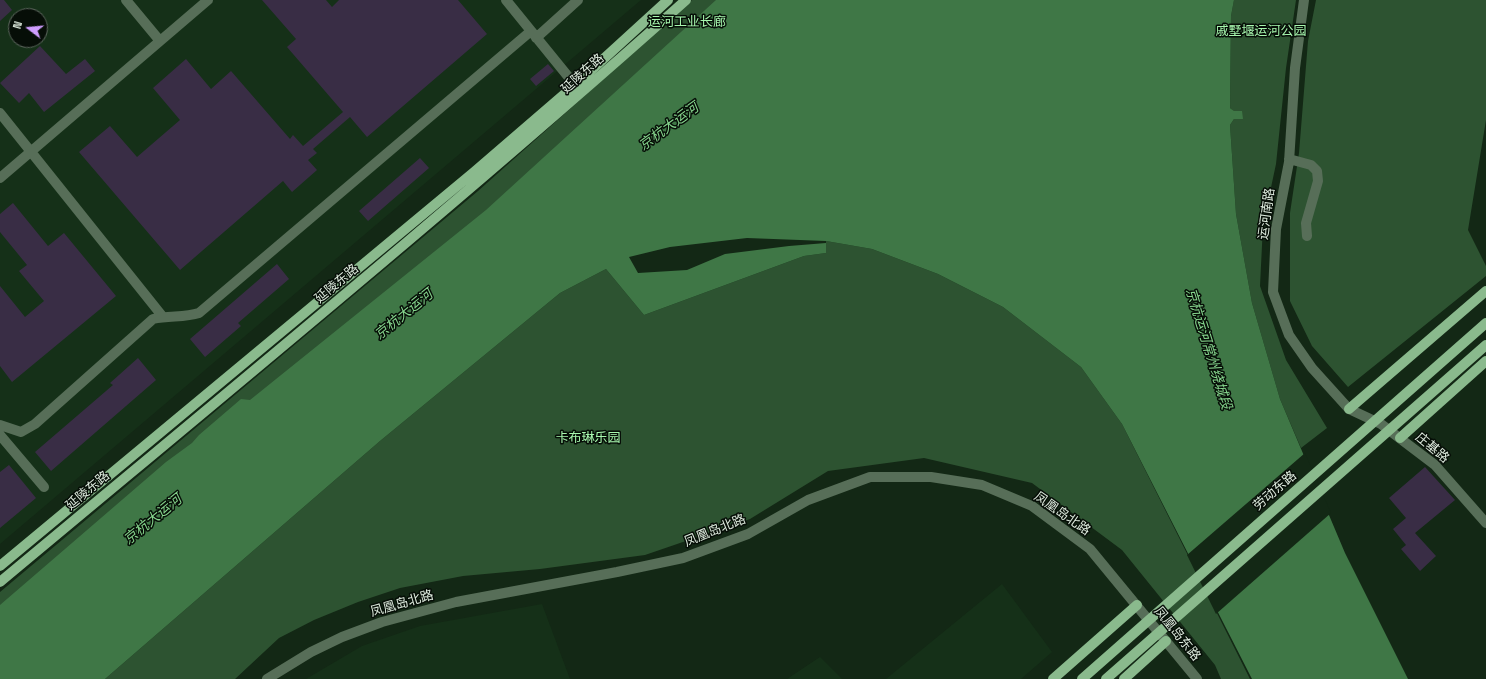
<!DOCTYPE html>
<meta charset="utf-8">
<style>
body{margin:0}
#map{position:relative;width:1486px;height:679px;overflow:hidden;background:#132815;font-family:"Space Grotesk",sans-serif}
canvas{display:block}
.north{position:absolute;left:8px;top:8px;width:40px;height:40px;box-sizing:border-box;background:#060e07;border:1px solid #5c665d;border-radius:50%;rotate:286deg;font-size:11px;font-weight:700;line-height:16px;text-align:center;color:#deebde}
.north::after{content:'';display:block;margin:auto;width:14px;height:18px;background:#cf9eff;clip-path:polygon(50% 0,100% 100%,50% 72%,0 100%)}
</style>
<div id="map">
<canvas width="1486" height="679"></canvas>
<div class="north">N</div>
</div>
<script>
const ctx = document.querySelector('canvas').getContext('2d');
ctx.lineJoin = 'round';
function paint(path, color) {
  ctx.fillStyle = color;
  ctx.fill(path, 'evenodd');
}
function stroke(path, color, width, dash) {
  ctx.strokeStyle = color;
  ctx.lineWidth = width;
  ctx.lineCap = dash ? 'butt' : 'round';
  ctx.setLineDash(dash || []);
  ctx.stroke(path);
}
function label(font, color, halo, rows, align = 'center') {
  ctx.font = font + ' "Space Grotesk","Noto Sans SC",sans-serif';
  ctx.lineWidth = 3;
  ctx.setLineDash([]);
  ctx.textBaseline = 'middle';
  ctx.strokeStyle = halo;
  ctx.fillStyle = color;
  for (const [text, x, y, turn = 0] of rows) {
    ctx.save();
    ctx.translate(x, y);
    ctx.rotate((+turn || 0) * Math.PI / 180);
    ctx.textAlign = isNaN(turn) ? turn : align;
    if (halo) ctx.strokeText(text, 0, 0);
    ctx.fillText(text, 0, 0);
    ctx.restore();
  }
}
paint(new Path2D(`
 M 0,0 L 641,0 L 0,544 ZM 16,16 L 40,16 L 40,40 L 16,40 Z
 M 1002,584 L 1052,652 L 1021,679 L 886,679 Z
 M 542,604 L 570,679 L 306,679 L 362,646 L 420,626 Z
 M 820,657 L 842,679 L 787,679 Z`), '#153018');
paint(new Path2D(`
 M 692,0 L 733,0 L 494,206 L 0,615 L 0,592 L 478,191 Z
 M 1234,0 L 1296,0 L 1286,68 L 1276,164 L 1263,225 L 1260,286 L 1286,360 L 1327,428 L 1301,448 L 1280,399 L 1252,303 L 1236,214 L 1230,125 L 1234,119 L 1243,119 L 1230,108 L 1231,16 Z
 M 1316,0 L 1486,0 L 1486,120 L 1468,230 L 1486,266 L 1486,276 L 1348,387 L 1312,346 L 1290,301 L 1290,213 L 1299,153 L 1308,41 Z
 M 826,241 L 872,249 L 938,274 L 1003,307 L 1081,367 L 1122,424 L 1250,679 L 1221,679 L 1215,665 L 1122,550 L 1032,483 L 924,458 L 828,471 L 750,519 L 645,555 L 540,569 L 463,576 L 400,588 L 358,602 L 314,620 L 279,638 L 235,679 L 105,679 L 380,441 L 560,293 L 606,269 L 644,315 L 804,256 L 826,253 Z`), '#2d5331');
paint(new Path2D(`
 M 716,0 L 1234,0 L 1231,16 L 1230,108 L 1234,111 L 1242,111 L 1243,119 L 1234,119 L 1230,125 L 1236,214 L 1252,303 L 1280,399 L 1345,553 L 1408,679 L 1252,679 L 1122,424 L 1081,367 L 1003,307 L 938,274 L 872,249 L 826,241 L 747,238 L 670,247 L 629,257 L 638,273 L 687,270 L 725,254 L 789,246 L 826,243 L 826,253 L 804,256 L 644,315 L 606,269 L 560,293 L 380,441 L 105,679 L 0,679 L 0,605 L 166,462 L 192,443 L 199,435 L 241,399 L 250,400 L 486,210 Z`), '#3f7746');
paint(new Path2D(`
 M 1305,453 L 1331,513 L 1216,614 L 1187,555 Z`), '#132815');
paint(new Path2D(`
 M 0,0 L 4,0 L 12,10 L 0,21 Z
 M 262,0 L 326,0 L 332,7 L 339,0 L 458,0 L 487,34 L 367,137 L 350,117 L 313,149 L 317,153 L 308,160 L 317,170 L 292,192 L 283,181 L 180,270 L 79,152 L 110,126 L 137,157 L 180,120 L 153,88 L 186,59 L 211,89 L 231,71 L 290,139 L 293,135 L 303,146 L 343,112 L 287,47 L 296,39 Z
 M 40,46 L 66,74 L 85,59 L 95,71 L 44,112 L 29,93 L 19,103 L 0,83 Z
 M 548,64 L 554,71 L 536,86 L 530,79 Z
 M 420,158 L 429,168 L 368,221 L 359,211 Z
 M 13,203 L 48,246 L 64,233 L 116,296 L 12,382 L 0,366 L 0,286 L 25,317 L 44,301 L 19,271 L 27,265 L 0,232 L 0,214 Z
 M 277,264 L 289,279 L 238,323 L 241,326 L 205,357 L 190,339 Z
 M 138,358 L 156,380 L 51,471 L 35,452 L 113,385 L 110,383 Z
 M 9,465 L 36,498 L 0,528 L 0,472 Z
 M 1425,467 L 1455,500 L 1415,533 L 1436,556 L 1420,571 L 1401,549 L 1406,545 L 1393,529 L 1406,518 L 1389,498 Z`), '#392d45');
stroke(new Path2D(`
 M 126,0 L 160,41
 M 506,0 L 575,85
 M 1304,0 L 1295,68 L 1289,162 L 1276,229 L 1273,292 L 1289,335 L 1312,368 L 1349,409 L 1381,424 L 1435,465 L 1486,523
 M 536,38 L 578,0
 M 0,113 L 163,317
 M 1289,159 L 1311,165 L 1317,171 L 1318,181 L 1306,223 L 1307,236
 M 0,178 L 208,0
 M 0,425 L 21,432 L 35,424 L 153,319 C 169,315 184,318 199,313 L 531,31
 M 0,435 L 44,487
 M 267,679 L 311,652 L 342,637 L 382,622 L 456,602 L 617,572 L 683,558 L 748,534 L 808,500 L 870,477 L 931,477 L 982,485 L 1032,506 L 1090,549 L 1197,679`), '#576e58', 10);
stroke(new Path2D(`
 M 1349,409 L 1486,291
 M 1400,438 L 1486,361
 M 0,566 L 474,172 L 575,85 L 668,0
 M 0,582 C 230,390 462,200 686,0
 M 1053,679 L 1137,605
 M 1124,679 L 1166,641`), '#8aba8d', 10);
stroke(new Path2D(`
 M 1082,679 L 1486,323
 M 1106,679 L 1486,345`), '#8aba8d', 10);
label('13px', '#a7f7ae', '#060e07', [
 ["运河工业长廊",687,22],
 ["戚墅堰运河公园",1261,31],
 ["卡布琳乐园",588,438]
]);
label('13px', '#deebde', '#060e07', [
 ["延陵东路",583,74,-42],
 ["运河南路",1267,214,-82],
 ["延陵东路",337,284,-40],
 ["庄基路",1432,448,40],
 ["延陵东路",88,491,-40],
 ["劳动东路",1275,491,-41],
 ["凤凰岛北路",1062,514,35],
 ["凤凰岛北路",715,531,-22],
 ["凤凰岛北路",402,604,-16],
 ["凤凰岛东路",1177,634,51]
]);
label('italic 14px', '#86d58d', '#060e07', [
 ["京杭大运河",669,127,-36],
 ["京杭大运河",404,315,-39],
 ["京杭运河常州绕城段",1208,349,73],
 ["京杭大运河",153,520,-39]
]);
</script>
